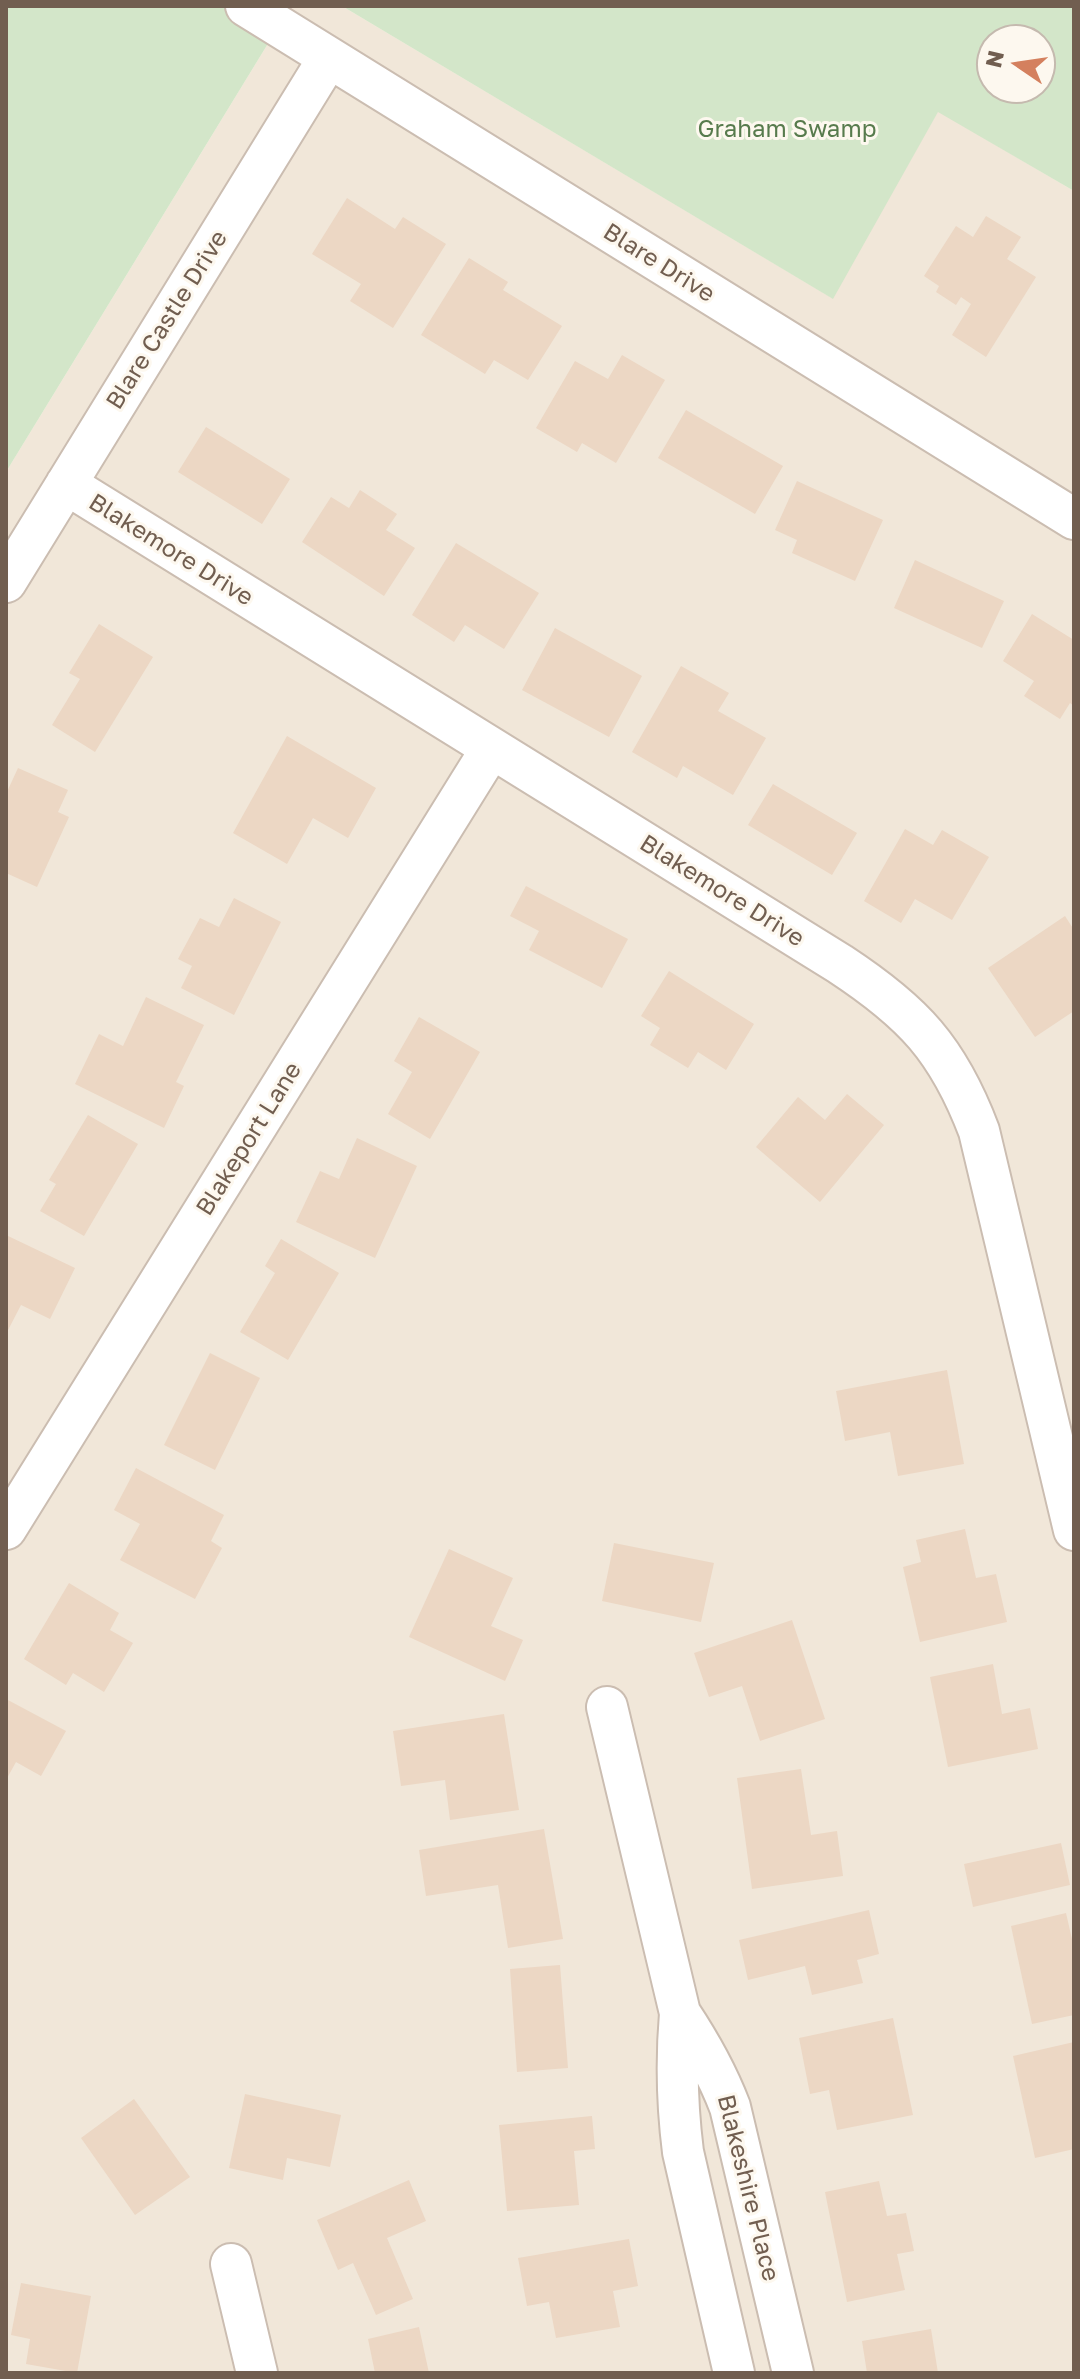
<!DOCTYPE html>
<style>
body{margin:0}
#map{position:relative;width:1080px;height:2379px;overflow:hidden;background:#faf5e9;font-family:"Golos Text",sans-serif}
canvas{display:block}
.frame{position:absolute;inset:0;border:8px solid #715e50;pointer-events:none}
.north{position:absolute;left:976px;top:24px;width:80px;height:80px;box-sizing:border-box;background:#fdf8ef;border:2px solid #c5baaf;border-radius:50%;rotate:283deg;font-size:22px;font-weight:700;line-height:32px;text-align:center;color:#715e50}
.north::after{content:'';display:block;margin:auto;width:28px;height:36px;background:#d4805e;clip-path:polygon(50% 0,100% 100%,50% 72%,0 100%)}
</style>
<div id="map">
<canvas width="1080" height="2379"></canvas>
<div class="frame"></div>
<div class="north">N</div>
</div>
<script>
const ctx = document.querySelector('canvas').getContext('2d');
ctx.lineJoin = 'round';
function paint(path, color) {
  ctx.fillStyle = color;
  ctx.fill(path, 'evenodd');
}
function stroke(path, color, width, dash) {
  ctx.strokeStyle = color;
  ctx.lineWidth = width;
  ctx.lineCap = dash ? 'butt' : 'round';
  ctx.setLineDash(dash || []);
  ctx.stroke(path);
}
function label(font, color, halo, rows, align = 'center') {
  ctx.font = font + ' "Golos Text",sans-serif';
  ctx.lineWidth = 6;
  ctx.setLineDash([]);
  ctx.textBaseline = 'middle';
  ctx.strokeStyle = halo;
  ctx.fillStyle = color;
  for (const [text, x, y, turn = 0] of rows) {
    ctx.save();
    ctx.translate(x, y);
    ctx.rotate((+turn || 0) * Math.PI / 180);
    ctx.textAlign = isNaN(turn) ? turn : align;
    if (halo) ctx.strokeText(text, 0, 0);
    ctx.fillText(text, 0, 0);
    ctx.restore();
  }
}
paint(new Path2D(`
 M 291,6 L 342,6 L 832,298 L 938,111 L 1074,191 L 1074,2373 L 6,2373 L 6,472 Z`), '#f1e7d9');
paint(new Path2D(`
 M 6,6 L 291,6 L 6,472 Z
 M 342,6 L 1074,6 L 1074,191 L 938,112 L 833,299 ZM 992,40 L 1040,40 L 1040,88 L 992,88 Z`), '#d3e6c9');
paint(new Path2D(`
 M 347,198 L 395,229 L 403,217 L 446,244 L 393,328 L 350,301 L 361,284 L 312,254 Z
 M 986,216 L 1021,237 L 1007,259 L 1036,277 L 986,357 L 952,335 L 971,304 L 961,297 L 956,305 L 936,292 L 939,286 L 924,276 L 956,226 L 973,237 Z
 M 469,258 L 508,282 L 503,290 L 562,326 L 528,380 L 494,360 L 485,374 L 421,335 Z
 M 622,355 L 665,380 L 616,463 L 582,443 L 577,452 L 536,428 L 575,361 L 608,379 Z
 M 686,410 L 783,466 L 755,514 L 658,458 Z
 M 206,427 L 290,479 L 262,524 L 178,472 Z
 M 797,481 L 883,520 L 855,581 L 792,553 L 797,540 L 775,530 Z
 M 360,490 L 397,514 L 386,530 L 415,548 L 384,596 L 302,542 L 331,497 L 349,508 Z
 M 456,543 L 539,593 L 504,649 L 465,625 L 454,642 L 412,615 Z
 M 915,560 L 1004,601 L 982,648 L 894,608 Z
 M 1032,614 L 1074,640 L 1074,706 L 1070,703 L 1060,719 L 1024,696 L 1034,681 L 1003,661 Z
 M 99,624 L 153,657 L 95,752 L 52,725 L 80,679 L 69,673 Z
 M 555,628 L 642,676 L 609,737 L 522,690 Z
 M 681,666 L 729,693 L 718,711 L 766,738 L 733,795 L 683,766 L 677,778 L 632,752 Z
 M 287,736 L 376,788 L 348,838 L 313,818 L 287,864 L 233,833 Z
 M 18,768 L 68,790 L 58,812 L 69,817 L 37,887 L 6,873 L 6,794 Z
 M 773,784 L 857,833 L 832,875 L 748,825 Z
 M 905,829 L 933,845 L 942,830 L 989,857 L 952,920 L 915,899 L 901,923 L 864,901 Z
 M 526,886 L 628,939 L 602,988 L 529,950 L 539,931 L 510,916 Z
 M 234,898 L 281,922 L 234,1015 L 181,988 L 192,966 L 178,959 L 200,918 L 219,927 Z
 M 1065,916 L 1074,930 L 1074,1011 L 1035,1037 L 988,968 Z
 M 669,971 L 754,1024 L 726,1070 L 698,1052 L 688,1068 L 650,1045 L 660,1028 L 641,1016 Z
 M 146,997 L 204,1025 L 176,1082 L 184,1086 L 164,1128 L 75,1084 L 99,1034 L 123,1046 Z
 M 419,1017 L 480,1052 L 430,1139 L 388,1114 L 412,1072 L 394,1061 Z
 M 847,1094 L 884,1125 L 820,1202 L 756,1147 L 798,1097 L 825,1120 Z
 M 88,1115 L 138,1144 L 84,1236 L 40,1211 L 56,1184 L 49,1180 Z
 M 357,1138 L 417,1166 L 375,1258 L 296,1222 L 320,1171 L 339,1179 Z
 M 6,1235 L 75,1268 L 50,1319 L 21,1305 L 6,1334 Z
 M 281,1239 L 339,1273 L 288,1360 L 240,1332 L 275,1273 L 265,1266 Z
 M 210,1353 L 260,1378 L 215,1470 L 164,1445 Z
 M 947,1370 L 964,1464 L 898,1476 L 890,1432 L 845,1441 L 836,1391 Z
 M 136,1468 L 224,1515 L 211,1541 L 222,1548 L 195,1599 L 120,1560 L 140,1524 L 114,1510 Z
 M 965,1529 L 976,1578 L 996,1574 L 1007,1622 L 920,1642 L 903,1567 L 921,1562 L 916,1540 Z
 M 614,1543 L 714,1563 L 701,1622 L 602,1601 Z
 M 449,1549 L 513,1578 L 491,1626 L 523,1640 L 505,1681 L 409,1637 Z
 M 69,1583 L 119,1613 L 110,1630 L 133,1643 L 104,1692 L 73,1673 L 66,1685 L 24,1659 Z
 M 792,1620 L 825,1719 L 760,1741 L 742,1686 L 709,1697 L 694,1653 Z
 M 993,1664 L 1002,1714 L 1030,1708 L 1038,1749 L 948,1767 L 930,1677 Z
 M 6,1699 L 66,1731 L 41,1776 L 16,1762 L 6,1780 Z
 M 504,1714 L 519,1810 L 450,1820 L 445,1780 L 401,1786 L 393,1731 Z
 M 801,1769 L 811,1835 L 837,1831 L 843,1876 L 752,1889 L 737,1778 Z
 M 544,1829 L 563,1939 L 508,1948 L 498,1885 L 426,1896 L 419,1850 Z
 M 1061,1843 L 1070,1885 L 973,1907 L 964,1864 Z
 M 869,1910 L 879,1954 L 857,1960 L 863,1983 L 812,1995 L 805,1966 L 748,1980 L 739,1940 Z
 M 1066,1913 L 1074,1948 L 1074,2015 L 1032,2024 L 1011,1926 Z
 M 560,1965 L 568,2068 L 517,2072 L 510,1969 Z
 M 893,2018 L 913,2115 L 837,2130 L 829,2090 L 810,2094 L 799,2038 Z
 M 1074,2042 L 1074,2149 L 1035,2158 L 1013,2056 Z
 M 245,2094 L 341,2115 L 330,2167 L 287,2158 L 283,2180 L 229,2168 Z
 M 134,2099 L 190,2177 L 135,2215 L 81,2138 Z
 M 592,2116 L 595,2149 L 574,2151 L 579,2205 L 507,2211 L 499,2125 Z
 M 409,2180 L 426,2221 L 387,2238 L 413,2299 L 376,2315 L 353,2263 L 338,2270 L 317,2220 Z
 M 879,2181 L 887,2216 L 906,2213 L 914,2251 L 897,2254 L 905,2290 L 847,2302 L 825,2192 Z
 M 629,2239 L 638,2286 L 613,2291 L 620,2327 L 556,2338 L 549,2302 L 527,2306 L 518,2258 Z
 M 21,2283 L 91,2296 L 77,2373 L 26,2364 L 30,2339 L 11,2335 Z
 M 419,2327 L 429,2373 L 375,2373 L 368,2339 Z
 M 931,2329 L 938,2373 L 867,2373 L 862,2341 Z`), '#ecd7c4');
const minor = new Path2D(`
 M 246,6 L 1074,519
 M 66,484 L 840,964 C 913,1012 948,1049 979,1131 L 1074,1530
 M 6,582 L 328,59
 M 6,1529 L 491,749
 M 607,1707 L 680,2013
 M 231,2264 L 257,2373
 M 734,2373 L 683,2152 C 677,2105 676,2060 680,2013 C 700,2043 717,2073 730,2107 L 793,2373`);
stroke(minor, '#cbbdb1', 44);
stroke(minor, '#fff', 40);
label('24px', '#577b4d', '#fdf8ef', [
 ["Graham Swamp",787,129]
]);
label('24px', '#715e50', '#fdf8ef', [
 ["Blare Drive",659,263,32],
 ["Blare Castle Drive",167,320,-58],
 ["Blakemore Drive",171,550,32],
 ["Blakemore Drive",722,891,32],
 ["Blakeport Lane",249,1139,-58],
 ["Blakeshire Place",748,2188,76]
]);
</script>
